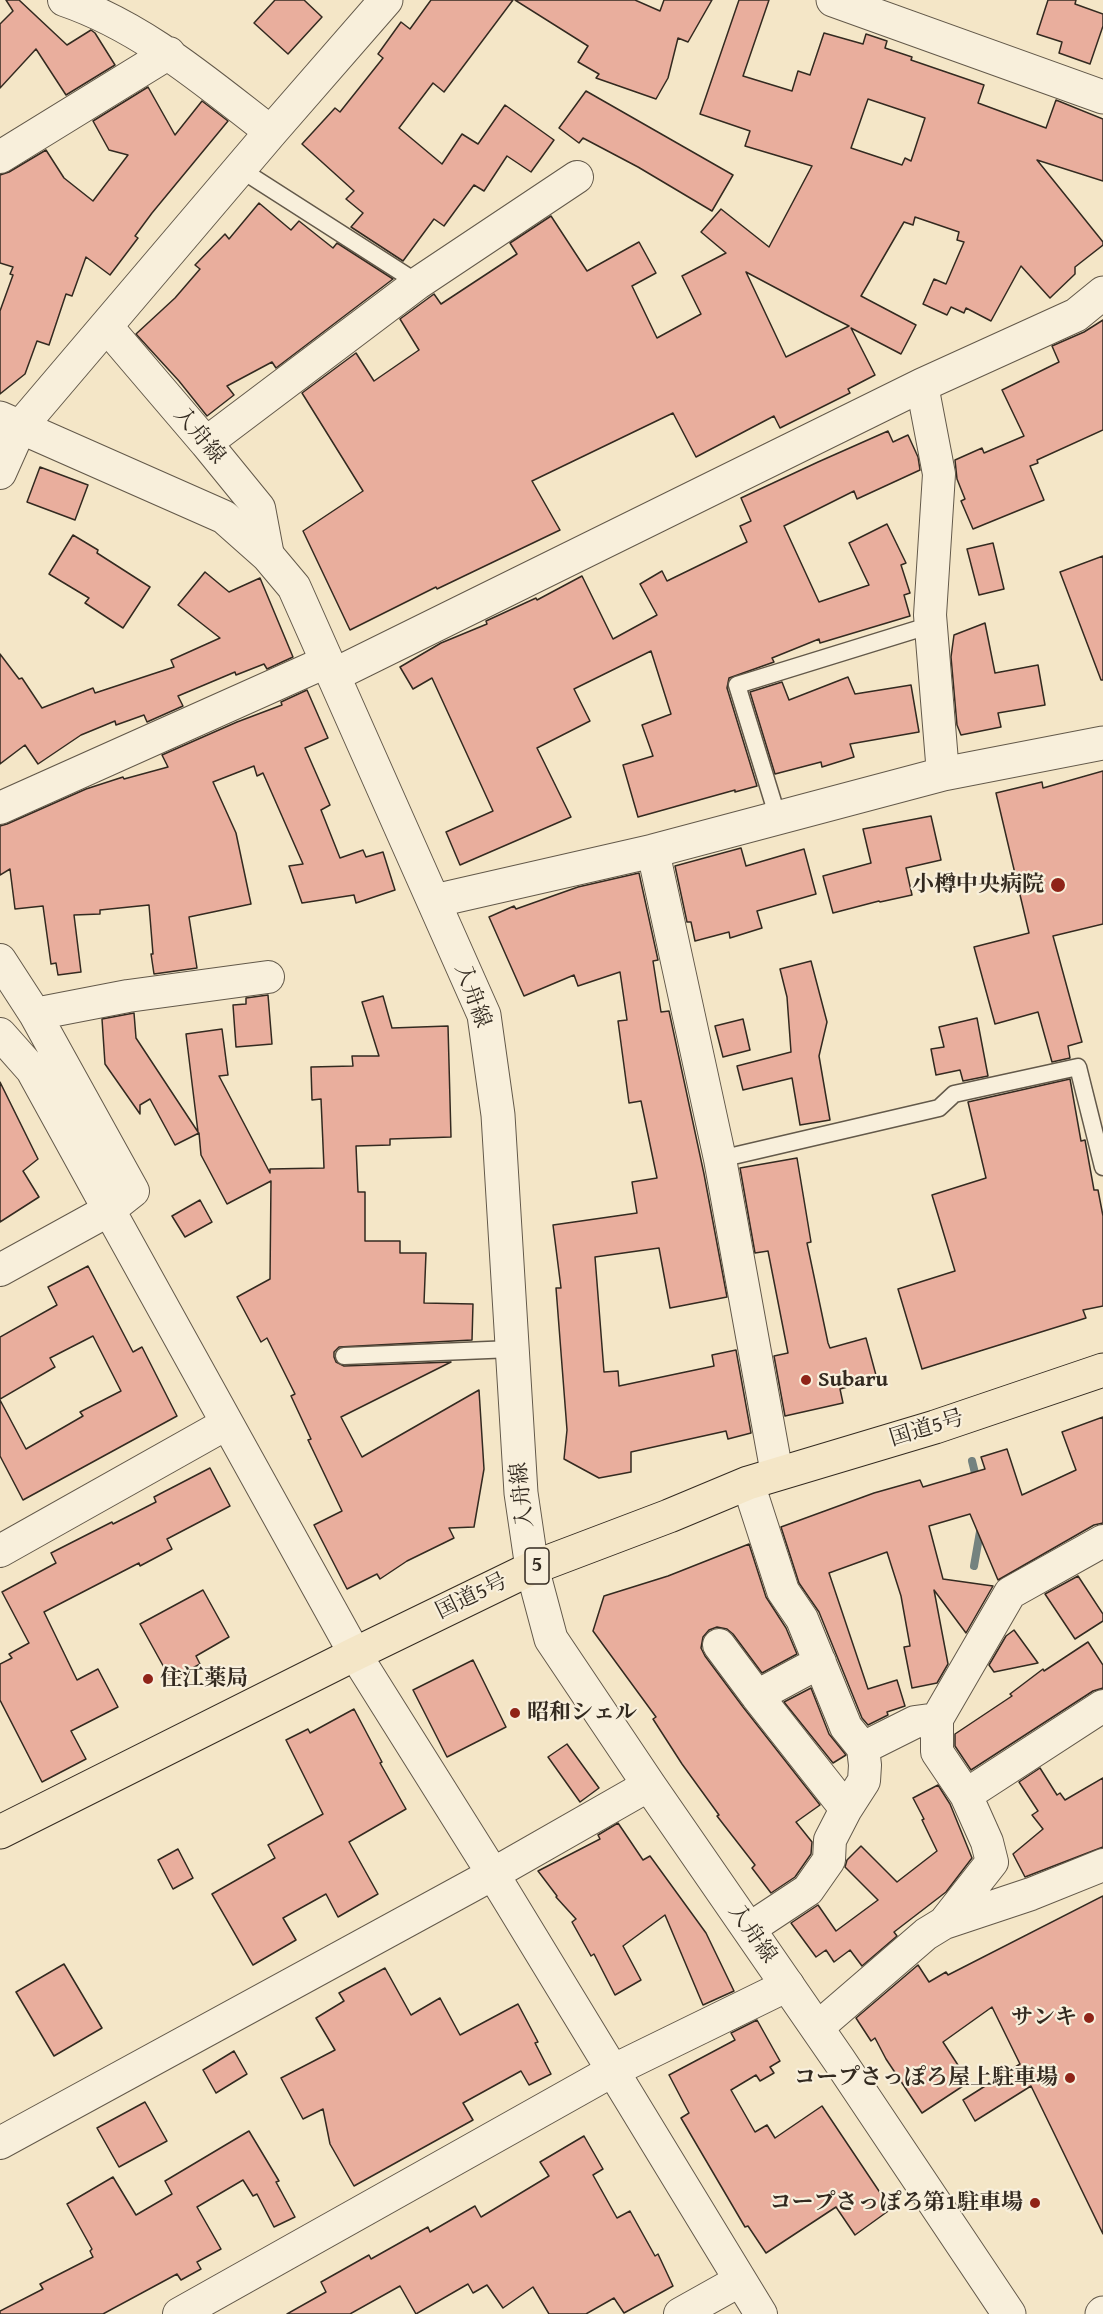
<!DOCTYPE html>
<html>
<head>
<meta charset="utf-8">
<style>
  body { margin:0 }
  canvas { display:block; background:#f4e6c7 }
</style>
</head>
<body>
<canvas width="1103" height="2314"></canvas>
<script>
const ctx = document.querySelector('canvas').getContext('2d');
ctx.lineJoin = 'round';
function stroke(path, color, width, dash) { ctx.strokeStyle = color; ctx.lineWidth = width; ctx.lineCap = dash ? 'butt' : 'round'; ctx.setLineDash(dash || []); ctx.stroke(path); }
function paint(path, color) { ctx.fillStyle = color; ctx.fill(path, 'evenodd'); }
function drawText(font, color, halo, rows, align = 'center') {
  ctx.font = font + ' "Gentium Book Plus","Noto Serif JP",serif'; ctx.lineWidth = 4.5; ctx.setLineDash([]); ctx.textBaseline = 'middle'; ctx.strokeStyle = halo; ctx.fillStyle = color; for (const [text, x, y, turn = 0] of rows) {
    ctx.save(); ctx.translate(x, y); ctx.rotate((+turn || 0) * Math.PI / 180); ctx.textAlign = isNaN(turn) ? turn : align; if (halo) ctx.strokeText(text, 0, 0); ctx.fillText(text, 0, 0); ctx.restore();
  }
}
stroke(new Path2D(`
  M972,1461L977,1481
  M974,1566L981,1526`), '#74827f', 8);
const building = new Path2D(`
  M6,0H19L67,45L91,30L95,33L115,65L66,95L36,49L0,88V24L13,11Z
  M275,0H304L322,17L288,54L254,23Z
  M431,0H513L444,92L433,83L399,128L442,164L462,134L478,144L505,105L554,140L531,172L507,156L484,191L474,185L444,226L434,219L403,261L351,227L363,213L346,199L354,191L302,144L335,108L340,112L383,58L378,54L401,22L410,29Z
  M515,0H635L660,11L664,0H712L688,42L678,38L668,78L656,99L596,78L599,74L578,62L588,46Z
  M739,0H769L743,76L792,91L798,71L810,75L824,33L863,44L866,34L887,41L885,48L912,57L911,60L984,85L978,103L1046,128L1056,100L1103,119V181L1037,160L1103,242V245L1075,267V274L1050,298L1021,266L991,321L966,308L964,313L951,307L947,315L923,304L934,279L946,284L964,242L957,240L959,232L915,217L913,225L904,222L861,296L916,325L901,354L851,328L875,375L848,389L850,393L780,428L774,416L696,457L673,413L532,481L560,530L437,589L436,587L350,630L303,531L363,491L302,393L356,353L374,381L419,350L400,319L434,294L441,304L517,254L510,243L551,216L587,271L639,242L656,273L632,286L657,338L701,314L682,276L726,253L701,232L721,209L769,247L812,166L745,146L750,131L700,114ZM868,99L925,118L911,161L905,158L902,165L851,148ZM746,272L825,314L849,326L786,357Z
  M1048,0H1076L1075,4L1103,14V26L1090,64L1059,53L1062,42L1037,34Z
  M148,87L175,135L202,101L228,121L152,213L135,236L138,238L110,275L86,257L72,296L66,294L49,345L37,341L25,374L0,394V311L13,275L10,274L13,267L0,263V175L9,172L46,150L64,178L93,201L128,155L109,150L93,121Z
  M586,91L733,175L712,211L638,167L583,138L579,143L559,128Z
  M259,203L291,230L299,221L333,248L337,243L393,279L276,368L272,362L227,386L234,395L207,416L179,381L136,334L175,298L200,269L195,265L225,234L229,239Z
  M1103,320V430L1037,460L1038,463L1030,466L1044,500L973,529L961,501L965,499L957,479L955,460L982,448L984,453L1024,436L1002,390L1059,362L1052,346L1084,332Z
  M888,431L893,442L908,435L918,457L920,470L857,499L854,491L784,526L819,602L869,585L849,543L887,524L906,563L901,565L910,593L904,595L910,616L820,643L819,639L772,658L774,662L729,678L727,688L757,786L735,792V790L638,817L623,765L653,756L642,725L671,714L651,651L574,689L590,721L537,748L571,817L460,865L446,832L493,811L432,678L413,689L400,667L441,643L487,624L486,621L536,598L537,600L582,576L613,639L657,615L640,584L662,571L667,581L747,542L740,526L751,521L741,498L818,462Z
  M40,467L88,485L75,520L27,502Z
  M73,535L98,550L97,553L150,587L123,628L85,603L89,598L49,574Z
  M993,543L1004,589L979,595L967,549Z
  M1103,556V680H1101L1060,572Z
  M205,572L229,592L260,578L293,657L267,669L264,664L236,675L235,672L178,696L183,706L147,722L144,715L116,725L115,721L81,735L38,764L25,745L0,764V654L19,679L22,678L42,708L93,688L95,693L174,667L171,660L220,638L178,605Z
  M985,623L995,673L1038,665L1045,705L998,713L1001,727L961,735L957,725L951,657L954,635Z
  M848,677L855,694L911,685L919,732L850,744L854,757L822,767L821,762L775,774L750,692L782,682L789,700Z
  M307,690L328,738L305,748L330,805L321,810L340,858L363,850L366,857L383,852L395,890L356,903L354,895L302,903L289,866L303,864L263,773L257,776L254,766L213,782L236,833L251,904L189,917L197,968L154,974L151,954H153L149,905L100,910V914L74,915L81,972L58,975L56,963L51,964L43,906L15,909L10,869L0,875V826L7,824L86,789L123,777L124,779L168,767L162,755L237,722L282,705L281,702Z
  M1103,771V924L1053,936L1082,1042L1068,1046L1070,1058L1052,1062L1038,1012L995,1024L974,947L1029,933L996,793L1042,782L1043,788Z
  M931,816L941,860L906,868L912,895L880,902L879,901L833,913L823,876L871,863L863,829Z
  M741,848L746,866L804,849L816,894L757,911L762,928L730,938L729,932L695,941L691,922H687L675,866Z
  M639,873L658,960L653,961L661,1012L669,1011L704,1174L727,1297L670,1308L659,1248L595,1257L604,1372L618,1371L619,1386L714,1366L712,1355L736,1350L751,1433L728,1439L726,1431L631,1452V1472L599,1478L564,1459L567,1430L556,1288H561L553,1225L637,1213L632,1182L657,1178L641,1101L629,1103L618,1021L627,1020L620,972L578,986L574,975L524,996L489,917L514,906L516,909L578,887Z
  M811,961L827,1022L819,1056L830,1120L800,1125L792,1078L743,1090L737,1066L791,1052L787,997L780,969Z
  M268,995L272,1044L236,1047L233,1005L246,1004V998Z
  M383,996L392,1028L448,1026L451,1137L390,1139V1145L356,1146L358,1192H365V1241H400V1253H426L424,1303L473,1304L472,1340L339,1347L334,1352V1357L336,1362L344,1366L451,1362L341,1417L362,1457L479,1390L484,1469L474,1527L449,1528L454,1538L407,1561L380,1579L377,1574L347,1589L314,1525L342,1511L308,1440L311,1439L291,1396L295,1394L267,1338L261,1342L237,1297L270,1279L271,1181L227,1204L201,1155L199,1133L175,1145L150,1099L140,1105V1114L105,1064L102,1019L134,1013L136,1038L198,1132L186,1034L222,1029L228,1075L219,1076L270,1173V1169L324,1168L321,1099L312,1100L311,1067L353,1066L352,1056H379L362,1002Z
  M977,1018L988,1076L963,1081L960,1070L936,1075L931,1049L944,1047L939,1027Z
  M743,1019L750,1050L723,1057L715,1026Z
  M1070,1079L1081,1141L1085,1140L1094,1190H1098L1103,1216V1306L1083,1310L1086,1318L922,1369L898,1289L955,1271L932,1195L986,1178L968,1102Z
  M0,1082L38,1159L23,1171L39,1197L0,1222Z
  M797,1158L811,1242L807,1243L828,1343L830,1348L866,1338L877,1379L840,1389L843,1403L785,1416L774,1356L788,1353L768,1251L755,1253L740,1168Z
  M200,1200L212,1222L185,1237L172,1216Z
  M88,1266L133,1352L142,1347L177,1416L23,1500L0,1456V1400L26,1449L83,1416L80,1412L121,1391L93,1336L50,1358L55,1367L0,1399V1337L57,1305L48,1287Z
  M1103,1417V1523L1094,1525L998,1580L970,1514L929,1526L943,1579L993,1586L966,1633L934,1590L948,1664L937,1683L912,1688L904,1647L910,1646L901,1596L887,1552L829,1573L868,1689L897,1680L905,1706L887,1712L888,1715L868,1725L862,1718L819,1612L799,1583L781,1527L874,1493L920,1480L923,1487L985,1469L981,1457L1007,1449L1022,1495L1076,1470L1062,1432Z
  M210,1468L230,1506L167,1539L172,1549L140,1566L139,1563L44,1612L77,1680L98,1669L118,1707L71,1731L86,1759L42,1782L0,1700V1664L12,1658L9,1654L29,1643L2,1592L56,1563L51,1553L112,1522L113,1524L156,1502L154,1497Z
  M749,1544L766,1597L786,1628L797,1654L762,1673L733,1634L727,1629L717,1627L709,1630L703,1637L701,1648L705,1656L743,1707L820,1805L796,1822L812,1842L811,1854L795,1877L771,1893L752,1868L755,1865L717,1816L719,1815L682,1764L653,1719L656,1717L593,1631L604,1596L668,1576Z
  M1078,1576L1103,1614V1621L1075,1639L1045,1594Z
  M203,1590L229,1637L196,1656L200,1664L171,1680L140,1624Z
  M1014,1630L1038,1663L994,1672L989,1665L1006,1636Z
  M1088,1642L1103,1665V1688L1093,1691L971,1770L955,1746V1734L1012,1696L1010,1694L1043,1669L1044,1671Z
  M473,1660L506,1727L447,1757L413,1690Z
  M811,1688L829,1734L846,1755L833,1763L784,1702Z
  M354,1709L382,1762L380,1763L406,1809L349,1842L378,1894L338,1917L326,1894L283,1918L296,1940L253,1965L212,1894L275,1858L268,1845L323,1814L286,1740L308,1729L310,1733Z
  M567,1744L599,1788L580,1802L548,1757Z
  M1040,1768L1057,1795L1060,1793L1065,1800L1103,1778V1847L1025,1877L1013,1854L1043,1829L1032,1815L1038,1811L1019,1782Z
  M938,1785L950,1804L972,1858L946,1892L894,1932L897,1936L862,1966L850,1950L834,1962L826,1950L816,1957L791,1923L818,1905L836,1931L878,1900L845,1867L847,1860L861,1846L897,1882L937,1851L922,1820L924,1819L913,1798Z
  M618,1823L643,1860L650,1856L706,1933L734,1991L703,2005L665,1915L623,1946L641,1980L615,1995L594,1954L591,1956L572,1922L576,1919L556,1897L557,1896L538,1871L600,1839L598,1835Z
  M178,1849L193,1878L173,1889L158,1860Z
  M1103,1896V2234L1031,2086L975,2121L963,2100L1020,2064L992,2007L943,2042L969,2082L922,2113L886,2059L875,2038L871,2041L856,2018L918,1965L929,1982L946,1972L948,1975Z
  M64,1964L102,2028L54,2056L16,1992Z
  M385,1968L411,2015L440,1998L460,2035L518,2004L538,2042L535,2043L551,2074L529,2085L521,2071L463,2103L473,2120L354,2186L330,2144L323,2109L303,2119L281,2078L335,2050L316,2018L344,2001L339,1993Z
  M757,2020L780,2061L770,2067L774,2073L760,2081L756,2075L731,2090L755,2132L767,2125L775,2138L822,2106L891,2209L855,2235L836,2207L766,2253L748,2226L745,2227L681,2118L689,2113L669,2075L735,2040L731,2033Z
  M234,2051L247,2074L216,2093L203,2070Z
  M145,2102L167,2141L119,2167L97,2128Z
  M249,2131L279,2181L276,2182L295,2217L274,2227L257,2194L253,2196L243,2180L197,2207L221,2249L197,2262L201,2269L181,2280L177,2274L103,2314H0V2311L43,2289L40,2284L93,2257L90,2251L92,2249L67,2204L113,2177L136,2215L172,2194L165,2181Z
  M584,2136L603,2169L593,2175L617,2218L630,2211L655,2256L658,2254L673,2286L624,2313L614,2298L586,2314H549L533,2287L503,2308L487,2285L473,2293L468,2284L416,2314L400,2286L350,2314H287L326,2292L321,2282L369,2255L371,2259L428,2227L430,2232L475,2206L481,2217L549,2176L540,2162Z`);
paint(building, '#e9ae9d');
stroke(building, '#332a20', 1.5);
const service = new Path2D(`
  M240,169L418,283
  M778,818L737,685L931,625
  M720,1159L939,1108L954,1094L1078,1067L1103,1167
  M344,1356L512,1349`);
const minor = new Path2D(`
  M64,0C143,27 206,82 271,132
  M0,157L169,53
  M107,327L206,443L259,508L268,556
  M922,385L939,474L930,615L943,774
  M206,443L418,283L577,177
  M0,473L21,426
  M0,808L326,662
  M653,851L720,1159L777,1474
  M0,960L35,1014L133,1191L109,1210L355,1654L493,1874L761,2314
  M35,1014L128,996L268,977
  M0,1034L32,1070L109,1210L0,1270
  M748,1483L783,1591L802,1619L846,1727L863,1748L865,1765L864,1781L846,1809L830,1840L829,1860L808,1890L749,1929
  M0,1551L226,1424
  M719,1645L757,1696L846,1809
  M757,1696L820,1662
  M863,1748L915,1722L937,1719
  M966,1795L937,1752V1719L1010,1593L1103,1541
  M944,1923L992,1862L987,1842L966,1795L1103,1706
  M817,2028L926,1934L944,1923L1031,1894L1103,1865
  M0,2143L493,1874L649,1785
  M179,2314L612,2071L788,1985
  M680,2314L739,2281`);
const tertiary = new Path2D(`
  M833,0L1103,97
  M0,418L224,517L268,556L294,587L484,1015L498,1115L521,1493L532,1568L551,1639L649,1785L839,2060L1009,2314
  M21,426L271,132L386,0
  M334,675L922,385L1076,315L1103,293
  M434,901L653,851L943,774L1103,743
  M1102,2314L1103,2313`);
const trunk = new Path2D(`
  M0,1832L355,1654L532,1568L669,1516L748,1483L935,1427L1103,1370`);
stroke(service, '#63594a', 19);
stroke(minor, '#63594a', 34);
stroke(tertiary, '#63594a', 35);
stroke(trunk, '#332a20', 35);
stroke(service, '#f8efdb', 16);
stroke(minor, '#f8efdb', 32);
stroke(tertiary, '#f8efdb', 33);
stroke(trunk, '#f4e6c7', 33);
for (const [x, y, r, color] of [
  [1058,885,8,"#8f2418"],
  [806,1380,6,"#8f2418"],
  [148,1679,6,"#8f2418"],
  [515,1713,6,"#8f2418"],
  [1089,2018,6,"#8f2418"],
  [1070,2078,6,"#8f2418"],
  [1035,2203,6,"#8f2418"]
]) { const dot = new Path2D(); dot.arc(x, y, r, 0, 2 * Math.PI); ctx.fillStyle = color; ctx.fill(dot); stroke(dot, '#f8efdb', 2); }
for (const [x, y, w] of [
  [537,1566,24]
]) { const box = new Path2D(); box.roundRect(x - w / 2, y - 18, w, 36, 4.5); ctx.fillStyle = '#f8efdb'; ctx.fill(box); stroke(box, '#332a20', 1.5); }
drawText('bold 21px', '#332a20', null, [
  ["5",537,1566]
]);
drawText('22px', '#332a20', '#f8efdb', [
  ["入舟線",199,436,50],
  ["入舟線",472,996,70],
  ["国道5号",927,1429,-17],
  ["入舟線",523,1495,-96],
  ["国道5号",472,1597,-26],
  ["入舟線",752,1934,55]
]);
drawText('bold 22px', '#332a20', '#f8efdb', [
  ["小樽中央病院",1044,885],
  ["Subaru",818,1380,"left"],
  ["住江薬局",160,1679,"left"],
  ["昭和シェル",527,1713,"left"],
  ["サンキ",1077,2018],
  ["コープさっぽろ屋上駐車場",1058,2078],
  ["コープさっぽろ第1駐車場",1023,2203]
], 'right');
</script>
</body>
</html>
